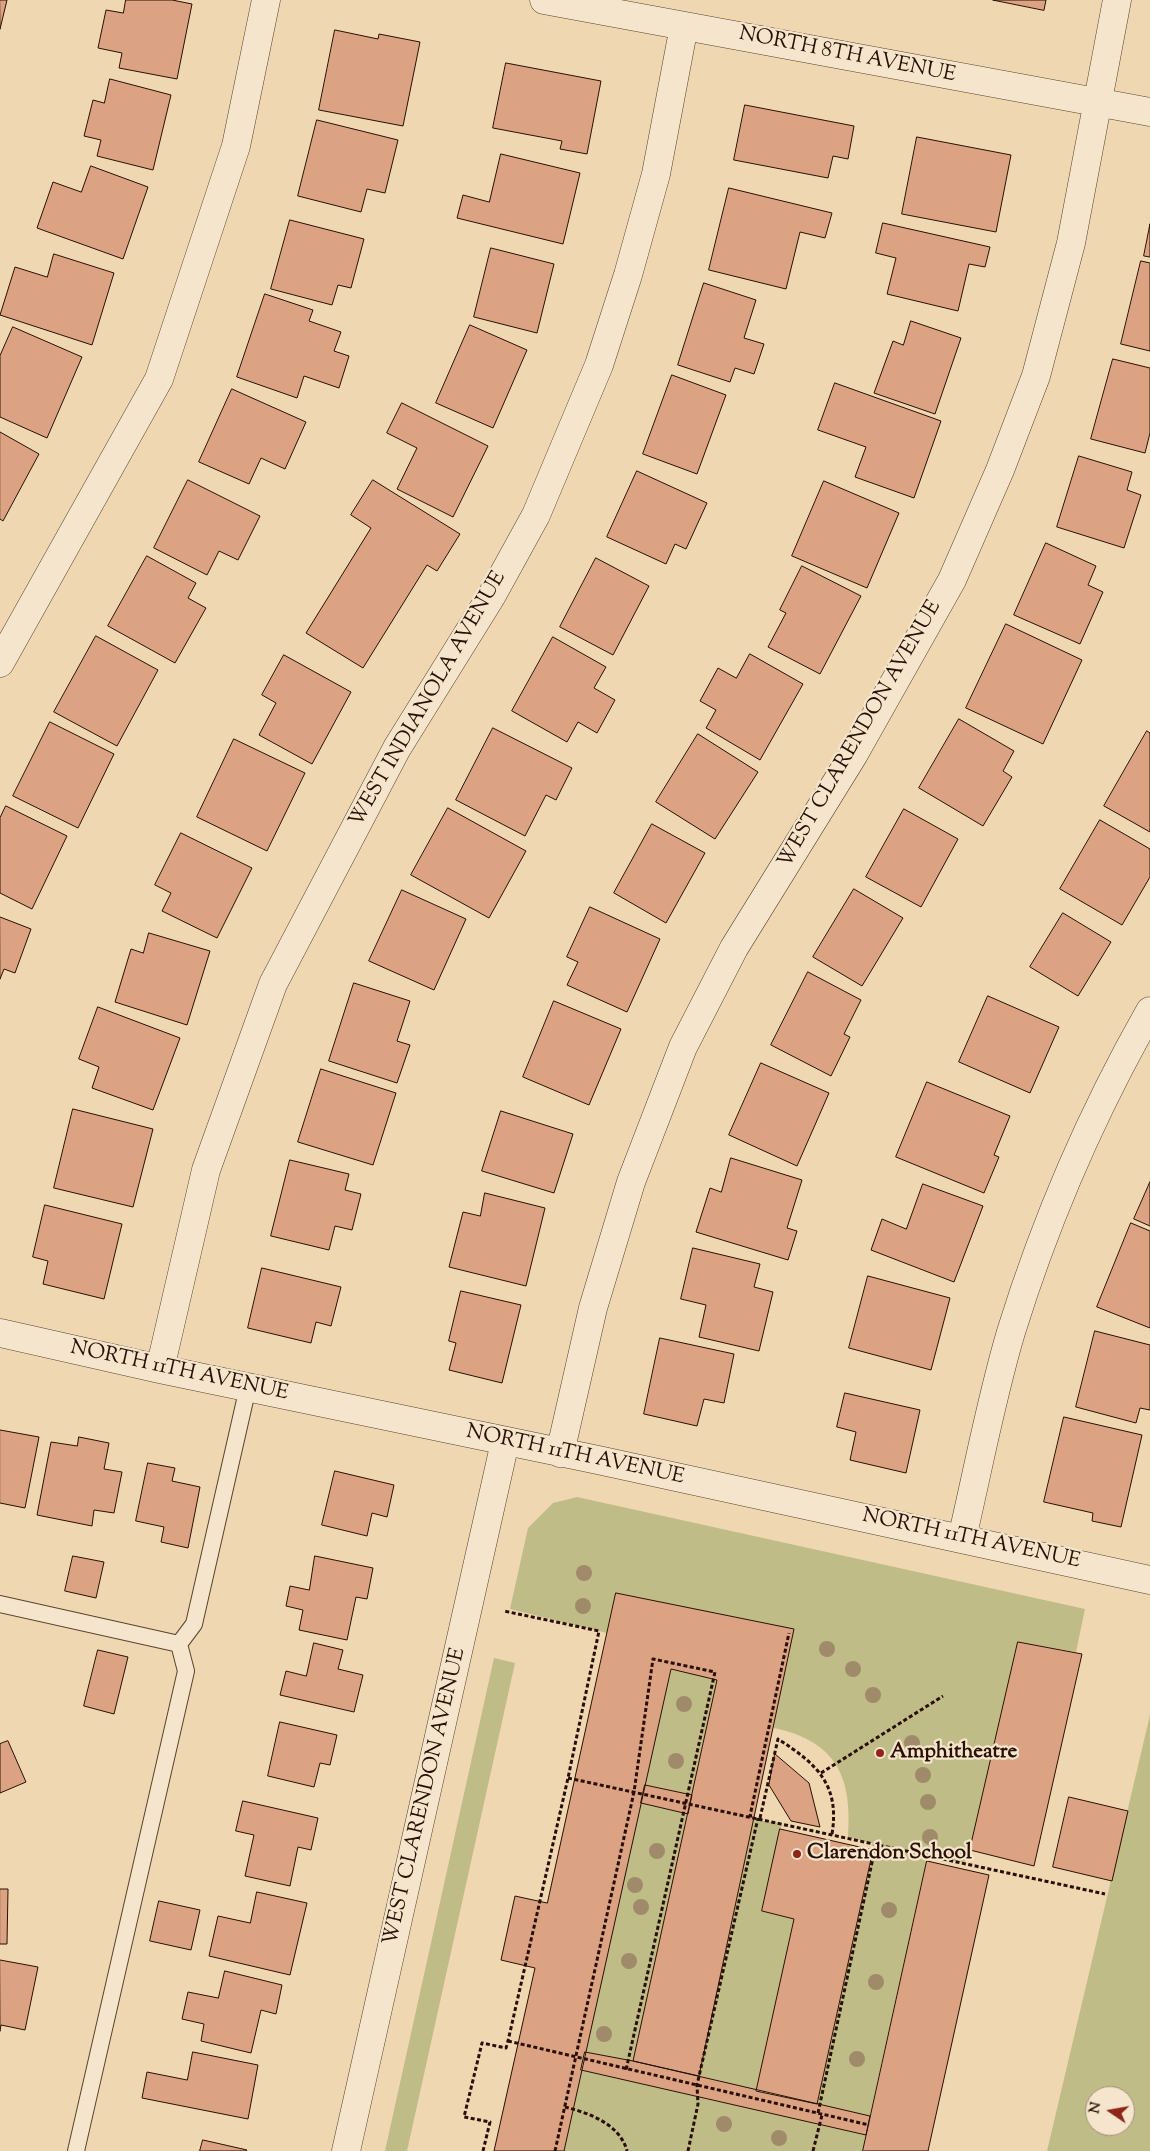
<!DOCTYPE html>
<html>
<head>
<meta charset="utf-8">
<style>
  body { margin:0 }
  #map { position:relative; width:1150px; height:2151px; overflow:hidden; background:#eed7b1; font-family:"Sorts Mill Goudy",serif }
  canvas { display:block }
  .north { position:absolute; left:1085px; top:2086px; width:50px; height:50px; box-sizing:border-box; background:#f4e5cc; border:1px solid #a3907a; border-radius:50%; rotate:282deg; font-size:14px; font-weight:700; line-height:20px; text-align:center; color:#2a1000 }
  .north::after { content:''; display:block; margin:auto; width:18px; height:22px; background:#8f2418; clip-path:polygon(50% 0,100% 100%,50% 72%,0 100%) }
</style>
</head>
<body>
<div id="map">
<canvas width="1150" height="2151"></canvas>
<div class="north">N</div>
</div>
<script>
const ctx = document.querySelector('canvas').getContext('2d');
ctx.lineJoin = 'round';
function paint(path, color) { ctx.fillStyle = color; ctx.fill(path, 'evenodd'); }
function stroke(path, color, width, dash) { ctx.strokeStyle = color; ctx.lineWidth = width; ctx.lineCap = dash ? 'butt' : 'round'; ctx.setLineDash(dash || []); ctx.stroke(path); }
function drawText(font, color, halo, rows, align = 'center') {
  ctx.font = font + ' "Sorts Mill Goudy",serif'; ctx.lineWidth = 4.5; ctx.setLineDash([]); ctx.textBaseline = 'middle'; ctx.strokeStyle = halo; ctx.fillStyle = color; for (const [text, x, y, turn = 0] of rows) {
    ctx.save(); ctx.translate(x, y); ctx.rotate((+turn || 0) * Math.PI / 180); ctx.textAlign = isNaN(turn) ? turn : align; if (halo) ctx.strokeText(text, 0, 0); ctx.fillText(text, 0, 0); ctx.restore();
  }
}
paint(new Path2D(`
  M577,1497L1085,1609L1076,1652L1018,1642L970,1850L964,1863L928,1855L870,2116L817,2104L875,1844L848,1837C853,1774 834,1739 769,1727L793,1629L616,1593L607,1633L510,1609L528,1528L553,1503Z
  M494,1658L515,1663L407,2151H385Z
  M671,1669L717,1680L692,1795L645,1785Z
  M1150,1715V2151H1047ZM1095,2096H1125V2126H1095Z
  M641,1803L688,1814L633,2061L585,2052Z
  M753,1820L782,1823L762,1911L794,1919L756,2091L699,2076Z
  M581,2070L866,2135L863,2151H564Z`), '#bfbc87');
const building = new Path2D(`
  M0,0H7L0,29Z
  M126,0H172L192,4L177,79L119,68L122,53L98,48L106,10L123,13Z
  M993,0H1046L1044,10Z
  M335,30L378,39L379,34L420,42L403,126L319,110Z
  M506,63L601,81L587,154L560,149L562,141L493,128Z
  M110,79L171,95L153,170L97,156L101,140L84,136L93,100L104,103Z
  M745,105L854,126L848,159L833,156L828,178L734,160Z
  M317,120L398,140L385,193L367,189L361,212L298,196Z
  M917,137L1011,155L996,232L902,214Z
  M501,154L580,173L563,244L457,218L463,195L489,202Z
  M91,166L148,187L123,259L37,228L53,182L81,192Z
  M729,188L832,213L825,238L800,232L786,289L709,270Z
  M290,220L364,239L351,288L338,285L332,305L271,289Z
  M883,223L990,247L985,267L969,264L958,311L887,294L896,258L876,253Z
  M1150,224V257L1144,256Z
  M491,248L554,264L537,333L474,317Z
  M54,254L114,273L92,345L0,315L15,267L47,277Z
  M1141,261L1150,263V351L1121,344Z
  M704,283L756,300L744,338L764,344L754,374L735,368L730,382L678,365Z
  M265,294L313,310L309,321L341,332L334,351L349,356L339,388L304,376L297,398L237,377Z
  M911,321L961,338L935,414L874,393L893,341L903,345Z
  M470,325L527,350L493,428L436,403Z
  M13,327L82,357L47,438L0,417V356Z
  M1113,359L1150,368V433L1145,453L1091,439Z
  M672,375L726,395L697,474L643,454Z
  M835,383L941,421L914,498L855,477L866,447L818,430Z
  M232,389L306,422L285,469L261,458L249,484L199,462Z
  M402,403L488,446L453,517L397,489L417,448L387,433Z
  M0,432L39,454L3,521L0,519Z
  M1079,456L1132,472L1127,490L1141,495L1124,548L1057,527Z
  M637,471L707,503L686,549L675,544L666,564L607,537Z
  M188,480L260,516L238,560L219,551L207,575L154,548Z
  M373,480L460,534L437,571L427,565L363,668L306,633L371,528L351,515Z
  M824,481L899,513L867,588L792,556Z
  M1046,543L1096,566L1088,585L1103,592L1080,644L1014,615Z
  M147,556L196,583L188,598L206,608L175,663L108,626Z
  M596,558L649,586L613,655L560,627Z
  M802,566L861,596L820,674L768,647L786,613L780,610Z
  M1006,624L1082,660L1043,744L966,708Z
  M96,636L158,670L117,746L54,712Z
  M553,637L606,667L594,688L615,700L597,733L578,722L567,742L512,711Z
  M750,654L803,684L760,760L706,728L716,710L700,701L718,668L736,678Z
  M284,655L351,692L312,764L259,735L276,703L262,695Z
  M959,719L1014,751L1003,771L1012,777L983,826L919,788Z
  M50,722L114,754L78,828L13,796Z
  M493,728L572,768L556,800L546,795L525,836L456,800Z
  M1147,731L1150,733V832L1104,806Z
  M698,734L758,772L715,839L656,802Z
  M234,739L305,773L267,851L197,817Z
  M6,806L67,836L32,909L0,893V818Z
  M448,808L526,851L489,918L411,875Z
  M904,809L958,839L921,907L866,877Z
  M1100,820L1150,849V877L1122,925L1060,889Z
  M652,824L705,853L666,923L614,893Z
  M181,833L252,868L217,938L162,911L171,893L155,885Z
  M854,889L903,918L862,986L813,957Z
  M402,890L466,919L434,990L369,961Z
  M590,907L660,939L627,1012L567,985L578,962L567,957Z
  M1063,913L1111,942L1078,996L1030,967Z
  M0,917L31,929L15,973L4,969L0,979Z
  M149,933L210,951L187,1025L115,1002L131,949L143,953Z
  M808,972L861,1000L844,1034L850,1037L831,1076L771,1045Z
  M354,983L410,1001L397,1041L410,1045L397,1083L329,1061Z
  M988,996L1059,1027L1030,1093L959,1062Z
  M554,1001L621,1029L589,1105L523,1077Z
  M98,1007L180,1038L153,1110L92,1088L99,1067L79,1059Z
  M761,1063L829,1093L797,1166L729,1135Z
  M321,1069L396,1093L373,1165L298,1142Z
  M927,1082L1010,1116L994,1155L999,1157L984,1193L896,1157Z
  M73,1109L153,1129L133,1207L54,1188Z
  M501,1111L573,1134L554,1193L482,1171Z
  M731,1158L802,1180L787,1228L797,1231L788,1260L696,1232L710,1188L721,1192Z
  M290,1160L349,1174L345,1190L361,1194L352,1230L335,1226L329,1250L271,1236Z
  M1150,1182V1226L1134,1219Z
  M923,1184L983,1206L954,1282L871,1250L882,1219L906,1229Z
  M485,1193L545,1208L526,1286L449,1267L463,1212L480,1216Z
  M45,1205L122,1224L104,1299L43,1284L48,1261L33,1257Z
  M1131,1223L1150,1231V1328L1097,1307Z
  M693,1248L760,1264L754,1287L773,1292L759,1351L699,1337L706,1305L681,1299Z
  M262,1268L341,1287L331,1326L316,1322L311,1343L248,1328Z
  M868,1276L950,1298L931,1370L849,1348Z
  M461,1291L521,1305L502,1383L449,1370L456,1343L449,1341Z
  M1095,1331L1150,1345V1410L1140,1408L1136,1423L1076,1407Z
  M660,1338L734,1354L724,1403L704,1399L697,1426L644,1414Z
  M845,1393L920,1410L906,1473L850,1460L856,1432L837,1427Z
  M1064,1417L1142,1435L1121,1527L1092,1521L1093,1513L1044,1502Z
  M0,1430L39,1437L25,1508L0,1503Z
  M79,1437L109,1443L104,1469L122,1472L114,1513L94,1510L92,1526L37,1515L51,1442L77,1446Z
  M148,1463L175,1468L172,1481L200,1487L188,1548L161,1542L164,1527L136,1521Z
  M335,1471L394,1485L387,1517L372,1513L367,1536L322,1525Z
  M73,1556L104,1562L96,1598L65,1591Z
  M315,1556L373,1568L367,1599L356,1597L347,1640L299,1630L303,1610L286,1606L290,1586L309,1590Z
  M616,1593L794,1629L699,2076L633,2061L717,1680L671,1669L564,2151H494L535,1968L501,1960L515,1896L547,1903Z
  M1018,1642L1082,1654L1034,1866L970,1850Z
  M314,1643L343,1650L338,1669L363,1675L354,1712L280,1695L286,1671L306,1676Z
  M98,1650L128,1657L114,1714L84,1706Z
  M280,1722L337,1735L330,1765L320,1763L314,1787L268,1776Z
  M8,1741L26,1782L0,1793V1744Z
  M775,1754L809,1783L820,1827L791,1821L769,1785Z
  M645,1785L692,1795L688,1814L641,1803Z
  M1069,1797L1128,1811L1112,1881L1053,1867Z
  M243,1801L318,1818L311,1850L298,1847L290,1886L245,1876L254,1835L236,1831Z
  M780,1829L873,1850L817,2104L756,2091L794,1919L762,1911Z
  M927,1861L989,1875L928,2151H863Z
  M0,1889H8L7,1944H0Z
  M257,1892L307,1903L290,1975L209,1956L218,1916L250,1923Z
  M159,1901L200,1910L191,1950L150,1941Z
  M0,1960L38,1967L25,2030L1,2025L0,2031Z
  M225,1971L282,1985L276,2014L261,2010L251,2053L201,2041L204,2024L182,2019L188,1992L218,1998Z
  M193,2052L258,2065L248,2119L142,2098L147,2072L187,2080Z
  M585,2052L633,2061L870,2116L866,2135L581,2070Z
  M203,2140L247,2150L246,2151H200Z`);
paint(building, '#dba283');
stroke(building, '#2a1000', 1);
const service = new Path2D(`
  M0,1604L179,1644
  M179,1644L194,1624L248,1387
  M76,2151L186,1671L179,1644`);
const minor = new Path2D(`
  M544,0L1150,112
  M0,663L159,379L236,146L266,0
  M0,1333L160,1369L598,1460L1150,1580
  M160,1369L206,1170L273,984L397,748L492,595L536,515L599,365L628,275L656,174L684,26
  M560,1453L593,1308L631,1182L683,1047L734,948L854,754L952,580L1000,470L1036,376L1071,243L1117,0
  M962,1538C978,1470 991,1399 1011,1332C1046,1219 1092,1113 1150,1011
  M346,2151L505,1442`);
stroke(service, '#5b422c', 18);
stroke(minor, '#5b422c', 29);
stroke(new Path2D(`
  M821,1773L943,1696
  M568,1778L1105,1894
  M752,1816H750L789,1633
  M760,1818L778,1739C817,1764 840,1785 832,1834
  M508,2041L869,2125
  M565,2107C589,2113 620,2124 627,2151
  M818,2113L876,1844
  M483,2151L490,2122L464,2117L482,2043L506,2048L508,2041L568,1778L599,1631L504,1611
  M555,2151L634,1792L653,1659L715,1672L626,2070
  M688,2151L698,2104L697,2085L758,1818
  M813,2151L822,2115`), '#2a1000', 3, [4, 2.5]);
stroke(service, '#f4e5cc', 16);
stroke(minor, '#f4e5cc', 28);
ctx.fillStyle = '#9f8b6a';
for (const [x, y] of [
  [584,1573],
  [583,1606],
  [827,1649],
  [853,1669],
  [873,1695],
  [684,1704],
  [912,1743],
  [676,1761],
  [923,1775],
  [928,1802],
  [930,1837],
  [657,1851],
  [635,1885],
  [641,1907],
  [889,1910],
  [629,1961],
  [876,1982],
  [604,2034],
  [857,2059],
  [724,2124],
  [779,2138]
]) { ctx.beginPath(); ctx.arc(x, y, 8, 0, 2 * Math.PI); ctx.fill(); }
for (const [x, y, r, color] of [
  [880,1753,5,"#8f2418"],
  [797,1854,5,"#8f2418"]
]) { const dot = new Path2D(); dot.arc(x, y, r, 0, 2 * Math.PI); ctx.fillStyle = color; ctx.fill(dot); stroke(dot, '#f4e5cc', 2); }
drawText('21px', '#2a1000', '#f4e5cc', [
  ["NORTH 8TH AVENUE",847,56,11],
  ["WEST INDIANOLA AVENUE",429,700,-60],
  ["WEST CLARENDON AVENUE",861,735,-60],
  ["NORTH 11TH AVENUE",179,1372,12],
  ["NORTH 11TH AVENUE",575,1456,12],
  ["NORTH 11TH AVENUE",971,1540,12],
  ["WEST CLARENDON AVENUE",426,1797,-77]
]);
drawText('bold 21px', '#2a1000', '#f4e5cc', [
  ["Amphitheatre",890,1753],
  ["Clarendon School",807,1854]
], 'left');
</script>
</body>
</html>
